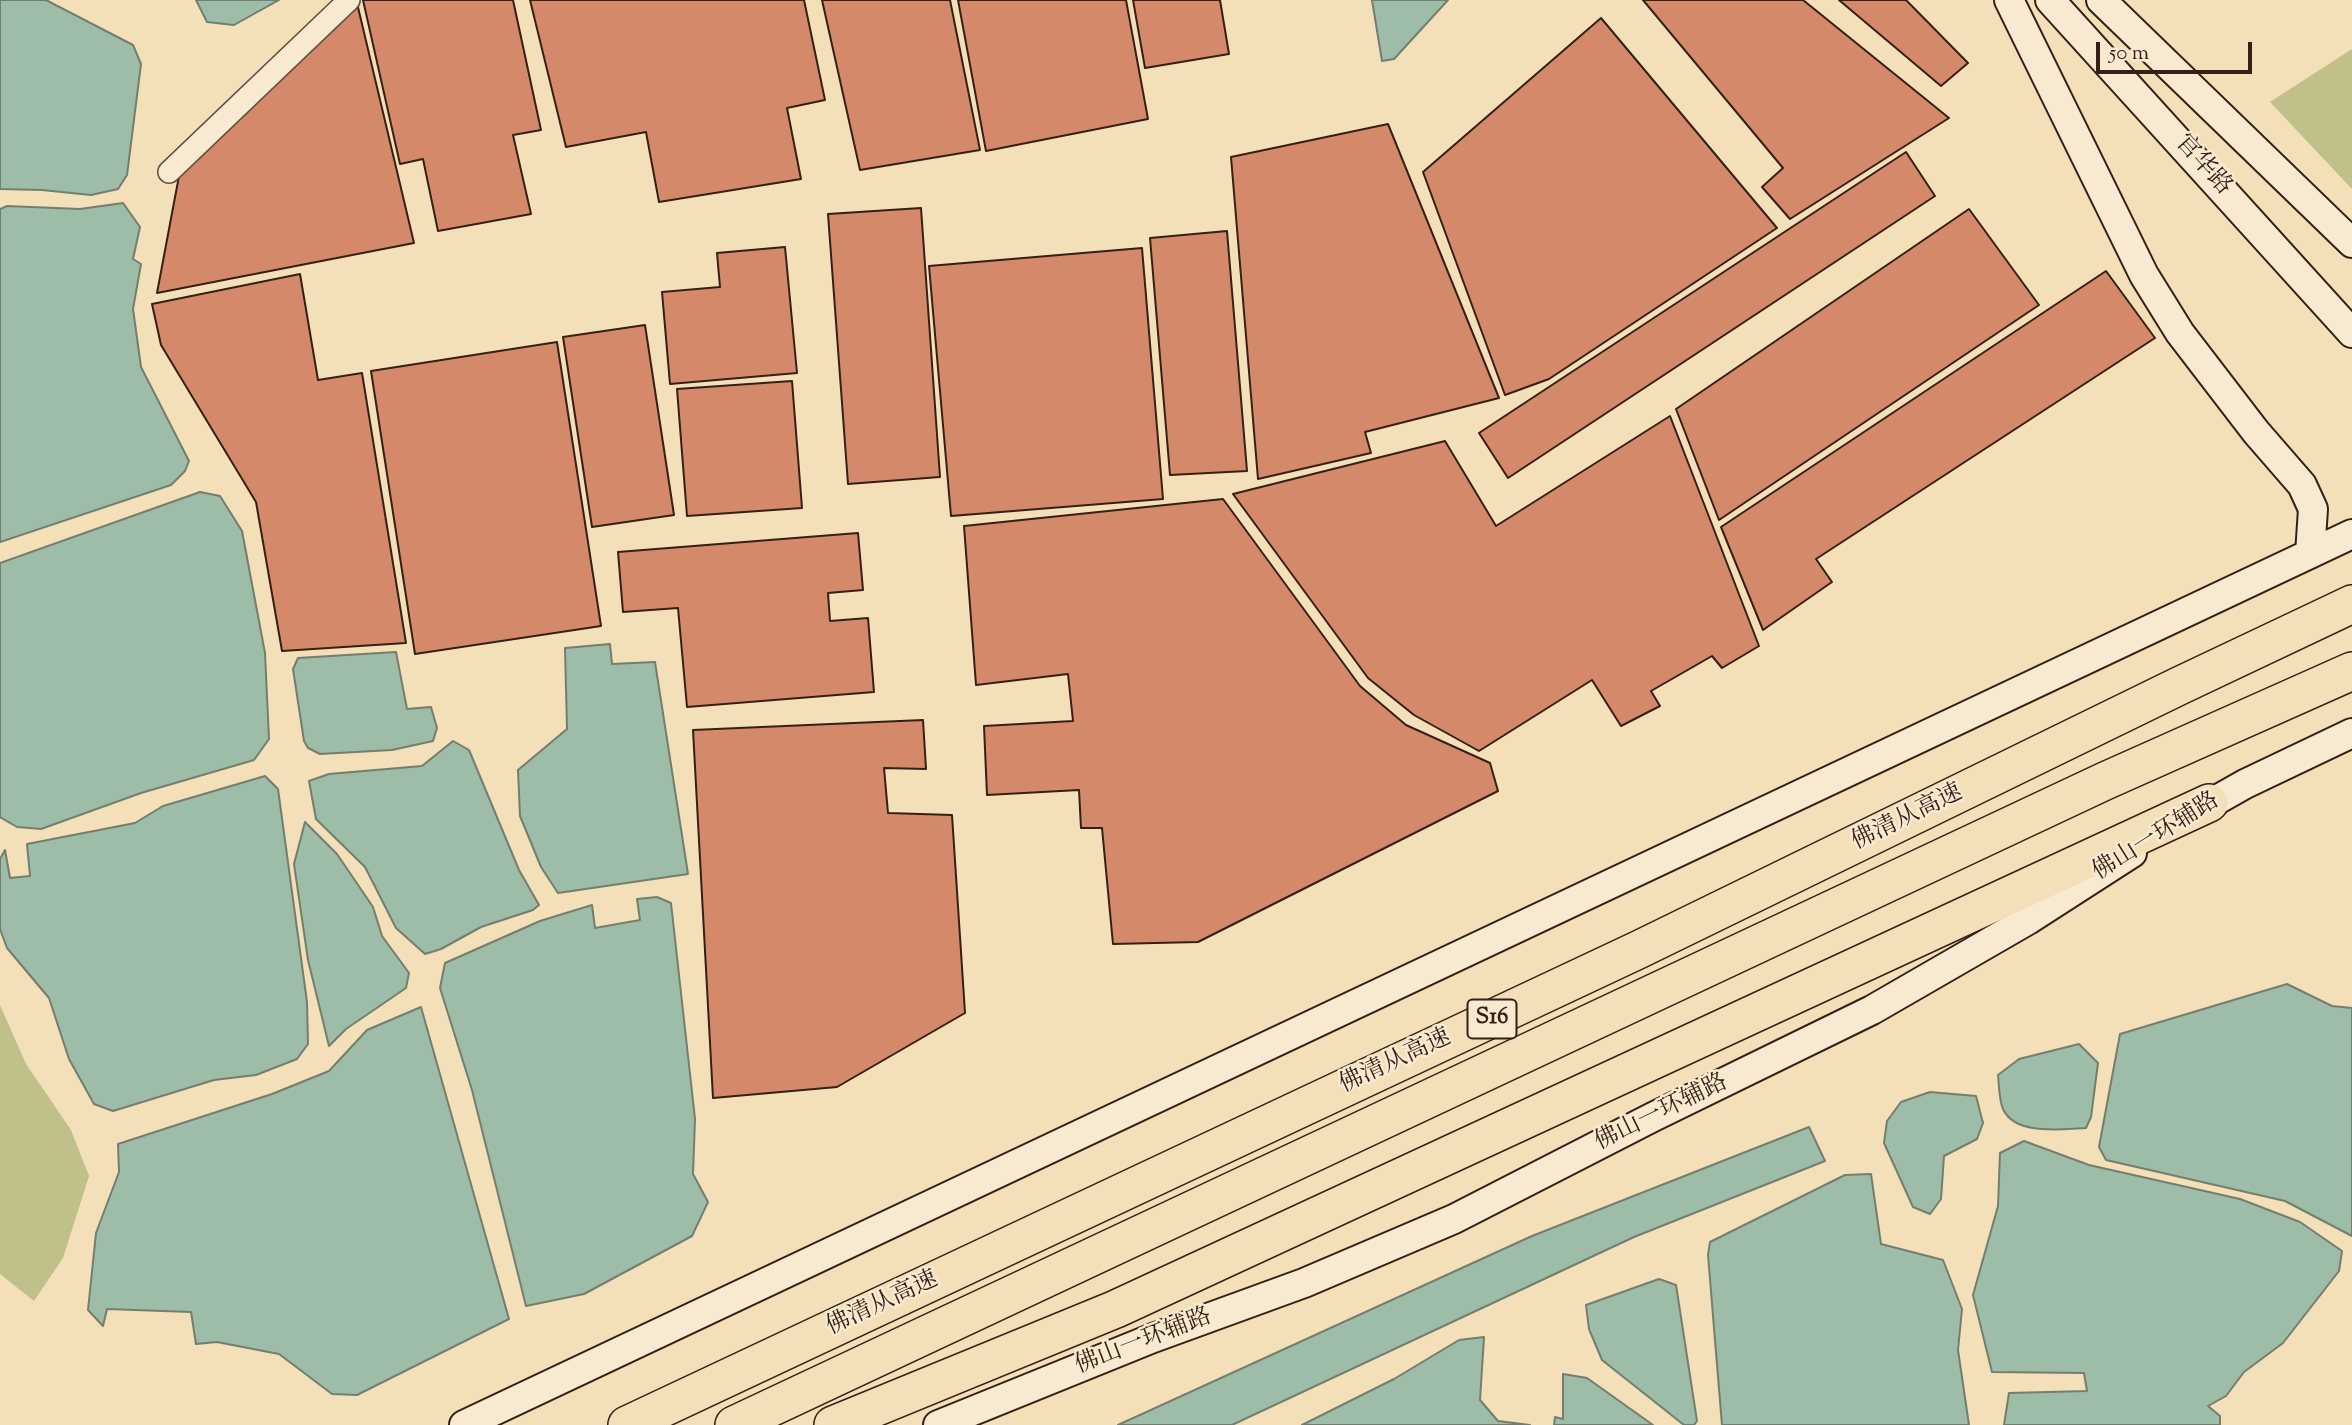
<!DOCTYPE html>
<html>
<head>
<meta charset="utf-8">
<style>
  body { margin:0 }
  #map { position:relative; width:2352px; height:1425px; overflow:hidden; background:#f3dfb8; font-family:"Sorts Mill Goudy",serif }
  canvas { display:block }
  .scale { position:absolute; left:2096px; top:42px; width:156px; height:32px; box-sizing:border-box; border:4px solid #361f15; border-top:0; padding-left:9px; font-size:21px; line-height:24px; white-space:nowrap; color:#361f15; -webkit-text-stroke:5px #f7ead1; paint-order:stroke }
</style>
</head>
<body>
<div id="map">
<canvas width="2352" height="1425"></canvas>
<div class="scale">50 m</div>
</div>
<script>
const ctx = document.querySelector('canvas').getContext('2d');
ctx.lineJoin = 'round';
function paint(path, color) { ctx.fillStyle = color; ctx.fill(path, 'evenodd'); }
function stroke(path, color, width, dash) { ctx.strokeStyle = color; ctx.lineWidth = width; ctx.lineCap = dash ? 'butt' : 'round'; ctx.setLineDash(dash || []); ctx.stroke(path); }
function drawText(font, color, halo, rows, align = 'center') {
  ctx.font = font + ' "Sorts Mill Goudy","Noto Serif SC",serif'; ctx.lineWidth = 5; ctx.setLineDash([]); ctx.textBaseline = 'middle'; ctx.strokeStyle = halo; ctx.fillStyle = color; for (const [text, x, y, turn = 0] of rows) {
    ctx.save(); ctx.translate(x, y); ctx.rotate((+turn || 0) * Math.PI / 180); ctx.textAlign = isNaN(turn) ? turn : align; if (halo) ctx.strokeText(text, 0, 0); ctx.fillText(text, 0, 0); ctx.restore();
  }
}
paint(new Path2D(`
  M2352,49V189L2270,102Z
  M0,1005L26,1064L71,1130L89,1176L63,1258L34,1301L0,1274Z`), '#c0c08b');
const water = new Path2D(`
  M0,0H46L133,45L141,64L127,175L118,189L91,195L42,190L0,189Z
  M196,0H279L234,25L207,22Z
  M1372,0H1448L1394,59L1382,61Z
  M123,203L140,227L133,259L141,264L133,309L141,367L189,461L185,471L171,485L0,542V209L7,206L80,209Z
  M200,492L220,496L242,531L265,653L269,739L254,760L141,793L41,829L17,827L0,817V563Z
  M610,644L612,664L655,662L688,874L558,893L541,867L520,816L518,770L567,729L565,648Z
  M396,652L407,709L431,707L437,728L433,741L392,750L320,754L308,748L304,741L293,669L298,658Z
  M453,741L469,750L519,870L539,905L533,910L481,927L441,949L425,954L396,928L365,867L316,819L309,781L329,774L422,766Z
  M265,776L278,789L307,1002L308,1044L297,1059L256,1075L214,1080L113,1111L94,1104L69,1059L49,998L7,948L0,929V859L5,850L10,878L30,876L27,844L135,823L163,806Z
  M305,822L337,854L373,907L382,936L409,973L406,988L346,1029L329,1046L308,960L294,864Z
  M657,897L671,903L695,1119L693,1174L708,1202L692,1236L584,1294L526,1306L472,1090L440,988L445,963L540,921L592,905L595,928L640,920L637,899Z
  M2287,984L2332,1006L2352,1008V1236L2285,1201L2106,1160L2099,1147L2120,1034Z
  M421,1007L509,1319L357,1395L332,1394L279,1354L217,1342L196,1344L191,1312L107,1309L103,1326L88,1310L96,1233L119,1172L118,1144L272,1094L329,1071L367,1030Z
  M2079,1044L2098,1063L2091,1117L2086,1128C2063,1129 2015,1136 2003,1109C1999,1100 1999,1085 1998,1075L2019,1059Z
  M1930,1092L1976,1096L1983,1123L1977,1139L1944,1156L1941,1199L1930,1214L1913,1207L1884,1143L1887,1121L1901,1102Z
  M1809,1127L1825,1161L1634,1237L1232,1425H1118L1532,1236Z
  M2024,1141L2089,1165L2240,1199L2300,1222L2342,1251L2339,1271L2283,1343L2244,1372L2226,1396L2208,1406L2220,1416V1425H2004L2009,1393L2087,1391L2084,1373L1992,1372L1973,1295L1998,1206L2000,1153Z
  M1871,1174L1881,1244L1943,1260L1962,1309L1958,1350L1969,1425H1722L1708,1255L1710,1242L1845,1175Z
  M1659,1279L1676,1285L1697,1421L1694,1425H1684L1602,1360L1589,1329L1586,1305Z
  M1484,1337L1480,1400L1498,1421L1530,1425H1302L1394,1379L1459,1340Z
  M1563,1374L1587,1378L1653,1425H1554L1555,1417L1563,1419Z`);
paint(water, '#9dbda9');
stroke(water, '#747e6e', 2);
const building = new Path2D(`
  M363,0H513L541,130L513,135L531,214L438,231L423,159L400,164Z
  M530,0H804L825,100L787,108L801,179L659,202L646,132L566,147Z
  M822,0H950L980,150L860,170Z
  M958,0H1126L1148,119L986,151Z
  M1133,0H1220L1229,54L1145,68Z
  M1643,0H1803L1949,118L1790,219L1762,187L1783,168Z
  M1839,0H1906L1968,63L1941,86Z
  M357,3L414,243L157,293L179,176Z
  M1601,18L1777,228L1549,379L1505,395L1423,172Z
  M1388,124L1499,398L1365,432L1371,453L1258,479L1231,157Z
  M1906,152L1935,196L1508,478L1479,433Z
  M921,208L940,477L848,484L828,214Z
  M1969,209L2039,305L1719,520L1676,409Z
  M1227,231L1247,471L1170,475L1150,238Z
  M785,247L797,373L670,384L662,292L720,287L717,253Z
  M1142,248L1163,499L951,516L929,266Z
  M2106,271L2155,338L1816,559L1832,582L1763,630L1721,527Z
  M300,274L318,380L362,373L406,643L282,651L256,502L161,345L152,304Z
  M645,325L674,515L592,527L563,337Z
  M557,342L601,626L415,654L371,371Z
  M792,381L802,508L687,516L677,389Z
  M1670,416L1759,646L1722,668L1712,656L1651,691L1660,706L1621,726L1592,680L1479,751L1414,715L1368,678L1233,494L1445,441L1496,526Z
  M1223,499L1360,686L1406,725L1490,763L1498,791L1198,942L1113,944L1102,828H1081L1079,790L987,795L984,726L1073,721L1068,674L976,685L964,526Z
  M858,533L863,590L828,593L830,621L868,618L874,692L687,707L678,608L623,612L618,552Z
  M923,720L926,769L884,768L888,813L952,815L965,1013L837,1087L713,1098L693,730Z`);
paint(building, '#d48a6a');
stroke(building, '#361f15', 2);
const street = new Path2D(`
  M169,172L349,0`);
const secondary = new Path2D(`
  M2009,0L2144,275L2180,333L2256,432L2302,485L2313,509L2310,554
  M2050,0L2352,333
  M2101,0L2352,243
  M2192,814L2245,784L2352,733
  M464,1425L2352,534
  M938,1425L1153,1338L1304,1283L1454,1219L1653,1117L1872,1010L2028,920L2132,853`);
const highway = new Path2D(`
  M627,1425L1638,950L2179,686L2352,604
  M734,1425L2105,781L2352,671
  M833,1425L1116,1309L2209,803`);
stroke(street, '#654f3e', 24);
stroke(secondary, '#361f15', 32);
stroke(highway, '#361f15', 40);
stroke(street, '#f7ead1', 21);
stroke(secondary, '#f7ead1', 28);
stroke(highway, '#f3dfb8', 37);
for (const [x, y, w] of [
  [1492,1019,49]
]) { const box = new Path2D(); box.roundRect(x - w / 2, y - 19.5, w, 39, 5); ctx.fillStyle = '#f7ead1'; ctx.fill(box); stroke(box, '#361f15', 2); }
drawText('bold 23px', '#361f15', null, [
  ["S16",1492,1019]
]);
drawText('24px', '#361f15', '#f7ead1', [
  ["官华路",2202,166,48],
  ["佛清从高速",1908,819,-26],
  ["佛山一环辅路",2157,838,-32],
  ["佛清从高速",1396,1063,-25],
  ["佛山一环辅路",1662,1114,-26],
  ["佛清从高速",883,1305,-25],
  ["佛山一环辅路",1144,1343,-21]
]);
</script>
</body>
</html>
